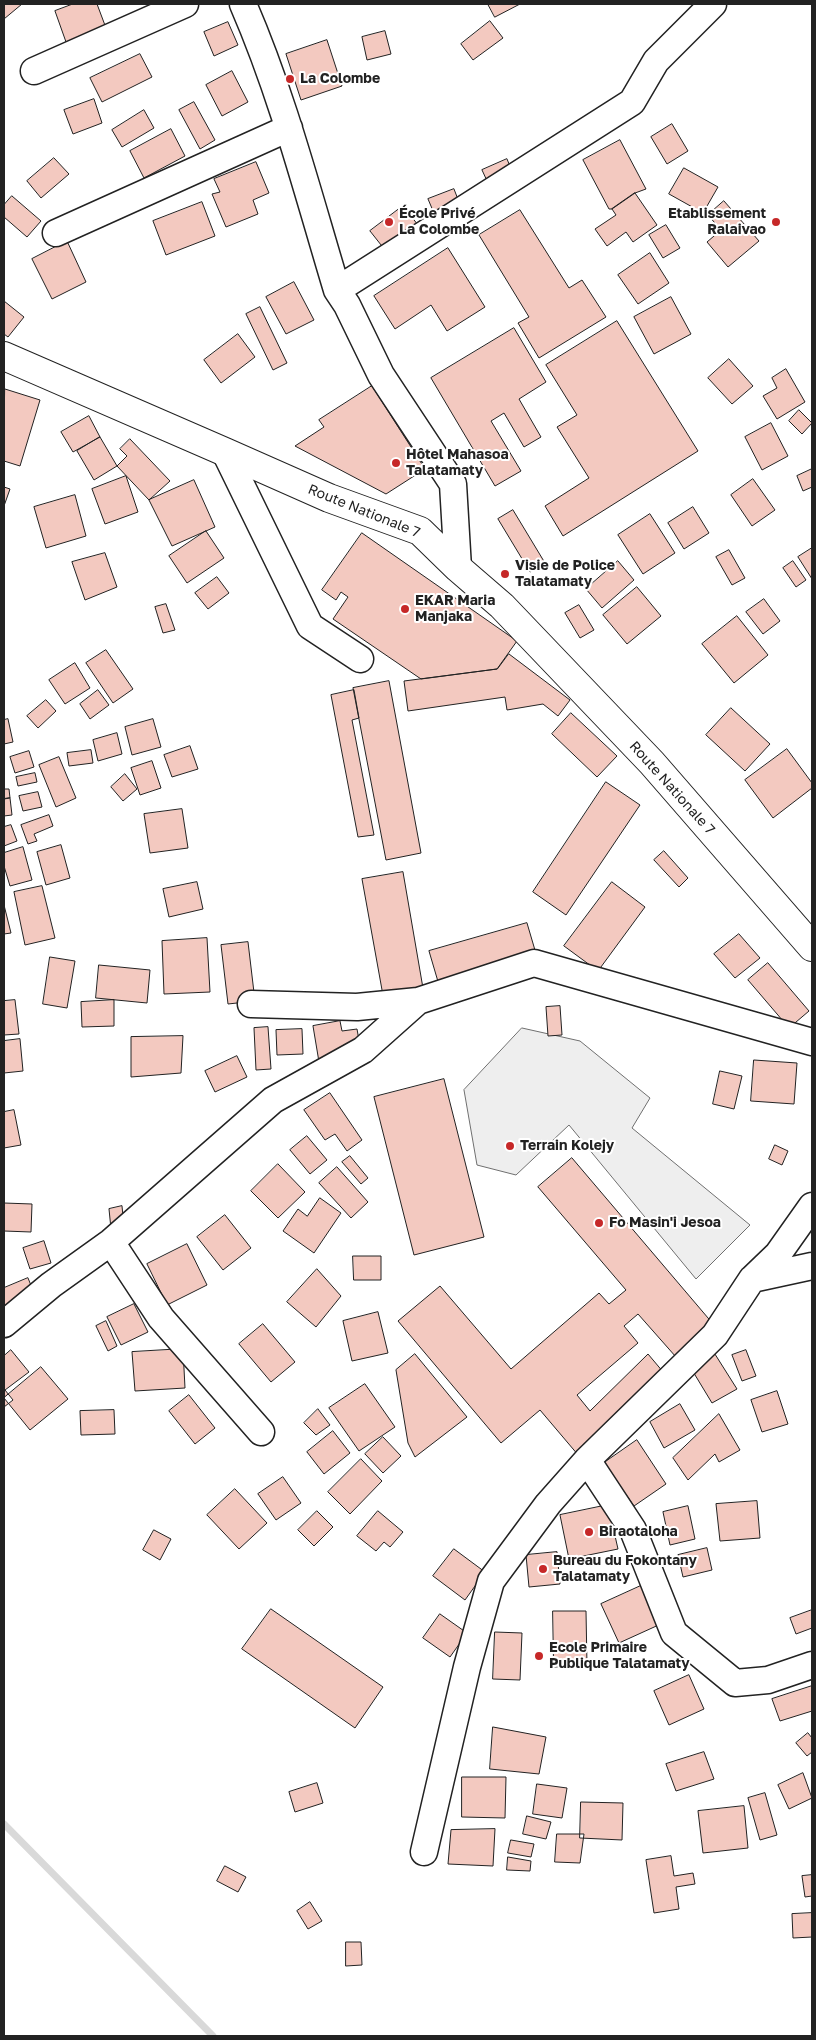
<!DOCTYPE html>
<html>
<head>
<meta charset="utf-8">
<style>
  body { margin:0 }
  #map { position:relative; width:816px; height:2040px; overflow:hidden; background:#fff; font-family:"Golos Text",sans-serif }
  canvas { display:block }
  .frame { position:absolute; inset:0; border:5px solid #222; pointer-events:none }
</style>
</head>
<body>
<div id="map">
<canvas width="816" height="2040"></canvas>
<div class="frame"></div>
</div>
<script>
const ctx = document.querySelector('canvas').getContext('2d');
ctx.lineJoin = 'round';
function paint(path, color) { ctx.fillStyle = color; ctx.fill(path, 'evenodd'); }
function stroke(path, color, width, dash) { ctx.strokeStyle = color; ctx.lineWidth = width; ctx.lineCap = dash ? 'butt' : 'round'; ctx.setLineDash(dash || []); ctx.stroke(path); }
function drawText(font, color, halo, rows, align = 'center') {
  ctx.font = font + ' "Golos Text",sans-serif'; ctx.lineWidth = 4; ctx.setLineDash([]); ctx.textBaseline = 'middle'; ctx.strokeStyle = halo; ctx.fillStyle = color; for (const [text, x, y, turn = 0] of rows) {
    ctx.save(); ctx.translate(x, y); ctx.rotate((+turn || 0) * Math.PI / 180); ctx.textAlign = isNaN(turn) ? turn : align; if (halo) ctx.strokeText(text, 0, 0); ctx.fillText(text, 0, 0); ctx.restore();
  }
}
const green = new Path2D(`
  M522,1028L580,1041L650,1098L632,1128L750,1225L696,1279L569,1125L516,1175L477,1165L464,1090Z`);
paint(green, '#eee');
stroke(green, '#6f6f6f', 1);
stroke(new Path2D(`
  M4,1824L213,2036`), '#d9d9d9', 7);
const building = new Path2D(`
  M4,4H22L4,19Z
  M73,4H97L106,28L66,42L55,11Z
  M488,4H520L495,17Z
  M490,21L503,38L473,60L461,44Z
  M228,22L238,45L214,56L204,32Z
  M385,31L391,54L367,60L362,37Z
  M327,40L342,86L301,100L286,54Z
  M140,54L152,77L102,102L90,78Z
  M232,71L248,102L222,116L206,85Z
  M94,99L102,123L73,134L64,110Z
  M194,102L215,140L200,149L179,110Z
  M144,110L154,128L122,147L112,130Z
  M672,124L688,151L667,164L651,137Z
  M171,129L185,156L144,178L130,151Z
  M620,140L646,189L635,193L612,209H609L583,160Z
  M54,158L69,174L41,198L27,181Z
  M507,159L512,171L488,183L482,170Z
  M256,162L269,193L253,200L258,214L226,227L212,194L220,192L214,179Z
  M684,168L718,187L703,213L669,194Z
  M454,189L464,215L439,225L428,199Z
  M635,193L657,225L633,242L626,232L607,246L595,229L616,215L612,209Z
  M12,196L41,221L27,237L4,217V205Z
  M724,201L759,241L728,267L707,242L721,230L708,215Z
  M202,202L215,236L166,255L153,221Z
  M403,206L422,230L389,255L370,231Z
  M520,210L569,288L582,280L606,317L539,358L518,323L529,317L479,235Z
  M666,225L680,248L663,258L649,235Z
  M67,241L86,282L52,299L32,259Z
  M448,248L485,307L447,331L431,305L395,329L374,296Z
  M650,253L669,283L638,304L618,275Z
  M294,282L314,320L286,334L266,297Z
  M671,297L691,334L654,354L634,317Z
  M4,301L24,317L8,337L4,334Z
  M260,307L287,363L273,370L246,314Z
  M617,321L698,451L563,536L545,506L589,478L557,427L577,415L546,365Z
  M514,328L546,382L519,399L541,437L524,447L504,413L491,421L521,471L495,486L431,378Z
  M238,334L255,357L221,383L204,360Z
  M729,359L753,386L732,404L708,378Z
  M786,369L805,402L777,419L763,396L777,388L772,378Z
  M372,386L425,469L386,494L295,446L324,427L319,420Z
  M5,389L40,400L20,466L4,461Z
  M799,410L812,423L802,434L789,421Z
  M89,416L100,437L73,452L61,432Z
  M771,423L788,456L762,470L745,437Z
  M100,437L117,466L94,480L77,451Z
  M130,439L170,481L149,500L117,466L127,456L120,449Z
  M812,469V487L803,491L797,476Z
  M126,476L138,512L105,524L92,489Z
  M753,479L775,510L752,526L731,495Z
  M194,480L215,527L172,546L149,500Z
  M4,487L10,489L4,506Z
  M75,495L86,536L46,548L34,507Z
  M693,507L709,533L684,549L668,523Z
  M513,510L545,563L530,572L498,519Z
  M650,514L675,553L643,574L618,535Z
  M206,531L224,558L187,583L169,556Z
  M362,533L517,641L497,669L421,679L333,619L348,597L341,592L336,600L322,590Z
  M812,548V579L798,557Z
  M729,550L745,578L732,585L716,557Z
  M105,553L117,587L85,600L72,562Z
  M618,561L634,580L602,608L586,589Z
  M793,561L806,580L796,587L783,568Z
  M217,577L229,593L208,609L195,593Z
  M637,587L661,616L627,644L603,615Z
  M764,599L780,621L763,634L746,612Z
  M166,604L175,630L163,633L155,607Z
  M579,605L594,630L580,638L565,613Z
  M737,616L768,655L734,683L702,644Z
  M106,650L133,689L113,703L86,663Z
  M509,654L570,700L558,716L543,704L507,710L505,697L408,711L404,681L497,669Z
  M75,663L90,688L65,704L49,680Z
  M389,681L421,853L386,860L353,688Z
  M98,690L109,705L90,719L80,704Z
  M354,690L359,718L352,720L374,835L358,837L331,695Z
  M46,700L56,711L38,728L27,716Z
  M731,708L770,744L745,771L706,735Z
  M571,713L617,756L597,777L552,734Z
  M8,719L13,742L4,744V720Z
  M153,719L161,747L132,755L125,727Z
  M117,733L122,754L98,761L93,740Z
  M190,746L198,769L172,777L164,755Z
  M787,749L812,783V788L773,818L745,780Z
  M91,750L93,763L69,766L67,753Z
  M29,751L34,767L15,773L10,757Z
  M59,757L76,798L56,807L39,765Z
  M152,761L161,788L140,795L131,768Z
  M35,773L37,782L18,786L16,777Z
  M125,774L137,789L123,801L111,787Z
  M606,782L640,805L566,915L533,892Z
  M4,789H9L10,798L4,799Z
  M38,792L42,807L23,811L19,796Z
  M10,798L12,815L4,816V799Z
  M182,809L188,848L150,853L144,814Z
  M49,815L53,826L34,834L37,841L28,844L21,825Z
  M11,825L17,841L4,846V827Z
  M61,845L70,878L46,885L37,852Z
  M23,847L32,880L10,886L4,866V853Z
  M664,851L688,878L679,887L654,860Z
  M403,872L424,994L384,1001L362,879Z
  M197,882L203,909L169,917L163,889Z
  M612,882L645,907L598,971L564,946Z
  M42,886L55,938L25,945L14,892Z
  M4,905L11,933L4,934Z
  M527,923L537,957L439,985L429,951Z
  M739,934L760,958L735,978L714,954Z
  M207,938L210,992L164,994L162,941Z
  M248,942L255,1001L228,1004L221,945Z
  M50,957L75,961L67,1008L43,1004Z
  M768,963L809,1011L789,1028L748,980Z
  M99,965L150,970L147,1003L96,998Z
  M15,1000L19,1034L4,1035V1001Z
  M114,1000V1026L82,1027L81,1002Z
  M560,1006L562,1035L548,1036L546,1007Z
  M340,1021L342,1031L357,1029L360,1046L319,1062L313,1026Z
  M268,1027L271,1069L256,1070L254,1028Z
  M302,1029L303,1054L277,1055L276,1030Z
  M183,1036L181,1073L131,1077V1037Z
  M20,1039L23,1071L4,1073V1041Z
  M237,1056L247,1077L215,1092L205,1071Z
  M754,1060L797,1063L794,1104L751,1101Z
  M720,1071L742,1076L734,1109L713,1104Z
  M444,1079L484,1237L414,1255L374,1097Z
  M330,1093L362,1140L347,1151L335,1134L325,1140L304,1110Z
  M14,1110L21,1145L4,1148V1112Z
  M307,1136L327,1160L310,1174L290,1150Z
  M775,1145L788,1151L782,1165L769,1159Z
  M350,1156L368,1178L361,1184L342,1162Z
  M572,1158L714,1325L676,1357L638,1314L624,1326L638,1343L577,1395L590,1411L648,1354L664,1373L579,1456L540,1410L501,1443L398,1321L440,1286L511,1369L599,1293L609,1304L626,1290L538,1187Z
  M278,1164L305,1192L278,1218L251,1191Z
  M337,1167L368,1202L351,1218L319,1183Z
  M320,1198L341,1213L314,1253L283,1231L298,1209L307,1216Z
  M4,1203L32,1204L31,1232L4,1231Z
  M122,1206L124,1226L111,1229L109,1209Z
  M225,1215L251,1248L223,1270L197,1237Z
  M44,1241L51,1263L30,1269L23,1248Z
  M187,1244L207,1285L167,1305L147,1264Z
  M353,1256H381V1280H354Z
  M317,1269L341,1296L316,1327L287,1302Z
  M28,1278L41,1310L7,1324L4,1316V1288Z
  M134,1304L148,1332L121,1345L107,1317Z
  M378,1312L388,1353L352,1361L343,1321Z
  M106,1321L117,1346L108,1351L96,1326Z
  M263,1324L295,1362L271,1382L239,1344Z
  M183,1349L185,1388L135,1391L132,1352Z
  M11,1350L29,1372L5,1390L13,1400L4,1407V1356Z
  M746,1350L756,1376L742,1381L732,1355Z
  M713,1351L737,1389L712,1403L689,1365Z
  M415,1354L467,1417L415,1457L408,1443L396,1370Z
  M41,1367L68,1399L30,1430L4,1398Z
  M365,1384L395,1427L359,1451L329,1408Z
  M777,1391L788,1424L762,1432L751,1400Z
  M189,1395L215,1428L195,1444L169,1411Z
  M680,1404L695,1430L664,1448L650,1422Z
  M318,1409L330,1425L316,1435L304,1423Z
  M114,1410L115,1434L81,1435L80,1411Z
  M719,1414L740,1450L719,1462L715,1454L688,1480L673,1458Z
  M333,1431L350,1453L324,1474L307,1452Z
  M383,1437L401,1456L383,1473L365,1454Z
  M637,1440L666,1484L634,1506L604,1463Z
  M361,1459L382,1481L350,1514L328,1492Z
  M283,1477L301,1503L276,1520L258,1494Z
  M235,1489L267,1523L239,1549L207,1515Z
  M757,1501L760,1538L720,1541L716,1504Z
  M608,1505L618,1549L569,1559L560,1515Z
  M688,1506L695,1539L670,1545L663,1512Z
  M317,1511L333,1527L314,1546L298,1530Z
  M378,1511L403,1532L390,1547L384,1542L376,1551L357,1536Z
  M154,1530L171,1539L160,1560L143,1550Z
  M707,1548L712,1570L683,1577L678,1555Z
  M454,1549L485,1572L465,1600L433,1576Z
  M557,1552L560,1584L529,1587L526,1555Z
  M645,1584L663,1623L619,1643L601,1604Z
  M271,1609L383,1687L355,1728L242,1649Z
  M812,1610V1628L796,1634L790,1618Z
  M553,1611H586L587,1666L554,1667Z
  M440,1614L467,1633L450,1657L423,1638Z
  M495,1632L522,1633L520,1680L493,1679Z
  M689,1675L704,1709L669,1725L654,1691Z
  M812,1686V1711L780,1721L772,1699Z
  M493,1727L546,1737L539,1774L490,1769Z
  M808,1733L812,1738V1752L807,1756L796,1743Z
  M704,1752L714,1779L676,1791L666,1764Z
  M803,1773L812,1798L789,1809L778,1785Z
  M462,1777H506L505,1818L462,1817Z
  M317,1783L323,1803L295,1812L289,1792Z
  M537,1784L567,1788L562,1818L533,1814Z
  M765,1793L777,1835L760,1840L748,1798Z
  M581,1802L623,1803L622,1840L580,1838Z
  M744,1806L748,1848L703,1853L698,1811Z
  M527,1816L551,1822L546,1839L523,1834Z
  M495,1829L493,1866L448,1864L451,1830Z
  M557,1834H584L580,1863L555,1862Z
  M511,1840L534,1844L531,1857L508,1853Z
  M671,1856L674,1876L693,1873L695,1884L676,1887L679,1909L654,1913L646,1860Z
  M508,1857L531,1861L530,1871L507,1870Z
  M225,1866L246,1877L238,1892L217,1881Z
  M812,1875V1896L805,1897L802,1876Z
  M310,1902L322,1921L308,1929L297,1911Z
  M812,1913V1937L793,1938L792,1914Z
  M346,1942H361L362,1965L346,1966Z`);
paint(building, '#f3c9c0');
stroke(building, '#222', 1);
const minor = new Path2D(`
  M243,4C283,96 308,194 337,290L347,305L381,375L453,484L458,568
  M34,71L185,4
  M56,233L289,128
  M337,290L632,102L656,61L713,4
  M225,452L310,626L360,659
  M251,1004L357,1007L418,1001
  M111,1242L161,1318L261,1432
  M752,1279L812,1266
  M4,1324L51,1285L111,1242L273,1100L363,1050L418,1001L534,963L812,1042
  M587,1460L633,1530L674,1633L735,1683L768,1680L812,1665
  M424,1852L467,1667L491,1581L548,1504L587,1460L715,1335L752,1279L778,1254L812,1206`);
const major = new Path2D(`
  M4,356L225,452L329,498L420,531L458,568L502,606L652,763L812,947`);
stroke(minor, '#222', 29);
stroke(major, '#222', 30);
stroke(minor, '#fff', 26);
stroke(major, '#fff', 28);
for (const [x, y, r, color] of [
  [290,79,5,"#c62828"],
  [389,222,5,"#c62828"],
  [776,222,5,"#c62828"],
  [396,463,5,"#c62828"],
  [505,574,5,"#c62828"],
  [405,609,5,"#c62828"],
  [510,1146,5,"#c62828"],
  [599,1223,5,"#c62828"],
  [589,1532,5,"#c62828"],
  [543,1569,5,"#c62828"],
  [539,1656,5,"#c62828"]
]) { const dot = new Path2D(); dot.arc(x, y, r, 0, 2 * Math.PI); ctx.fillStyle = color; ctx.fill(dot); stroke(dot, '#fff', 2); }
drawText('bold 14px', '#222', '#fff', [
  ["La Colombe",300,79],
  ["École Privé",399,214],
  ["La Colombe",399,230],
  ["Etablissement",766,214,"right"],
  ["Ralaivao",766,230,"right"],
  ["Hôtel Mahasoa",406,455],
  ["Talatamaty",406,471],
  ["Visie de Police",515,566],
  ["Talatamaty",515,582],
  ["EKAR Maria",415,601],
  ["Manjaka",415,617],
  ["Terrain Kolejy",520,1146],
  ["Fo Masin'i Jesoa",609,1223],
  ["Biraotaloha",599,1532],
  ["Bureau du Fokontany",553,1561],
  ["Talatamaty",553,1577],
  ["Ecole Primaire",549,1648],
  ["Publique Talatamaty",549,1664]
], 'left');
drawText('14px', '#222', '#fff', [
  ["Route Nationale 7",364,511,22],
  ["Route Nationale 7",672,788,48]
]);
</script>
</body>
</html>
